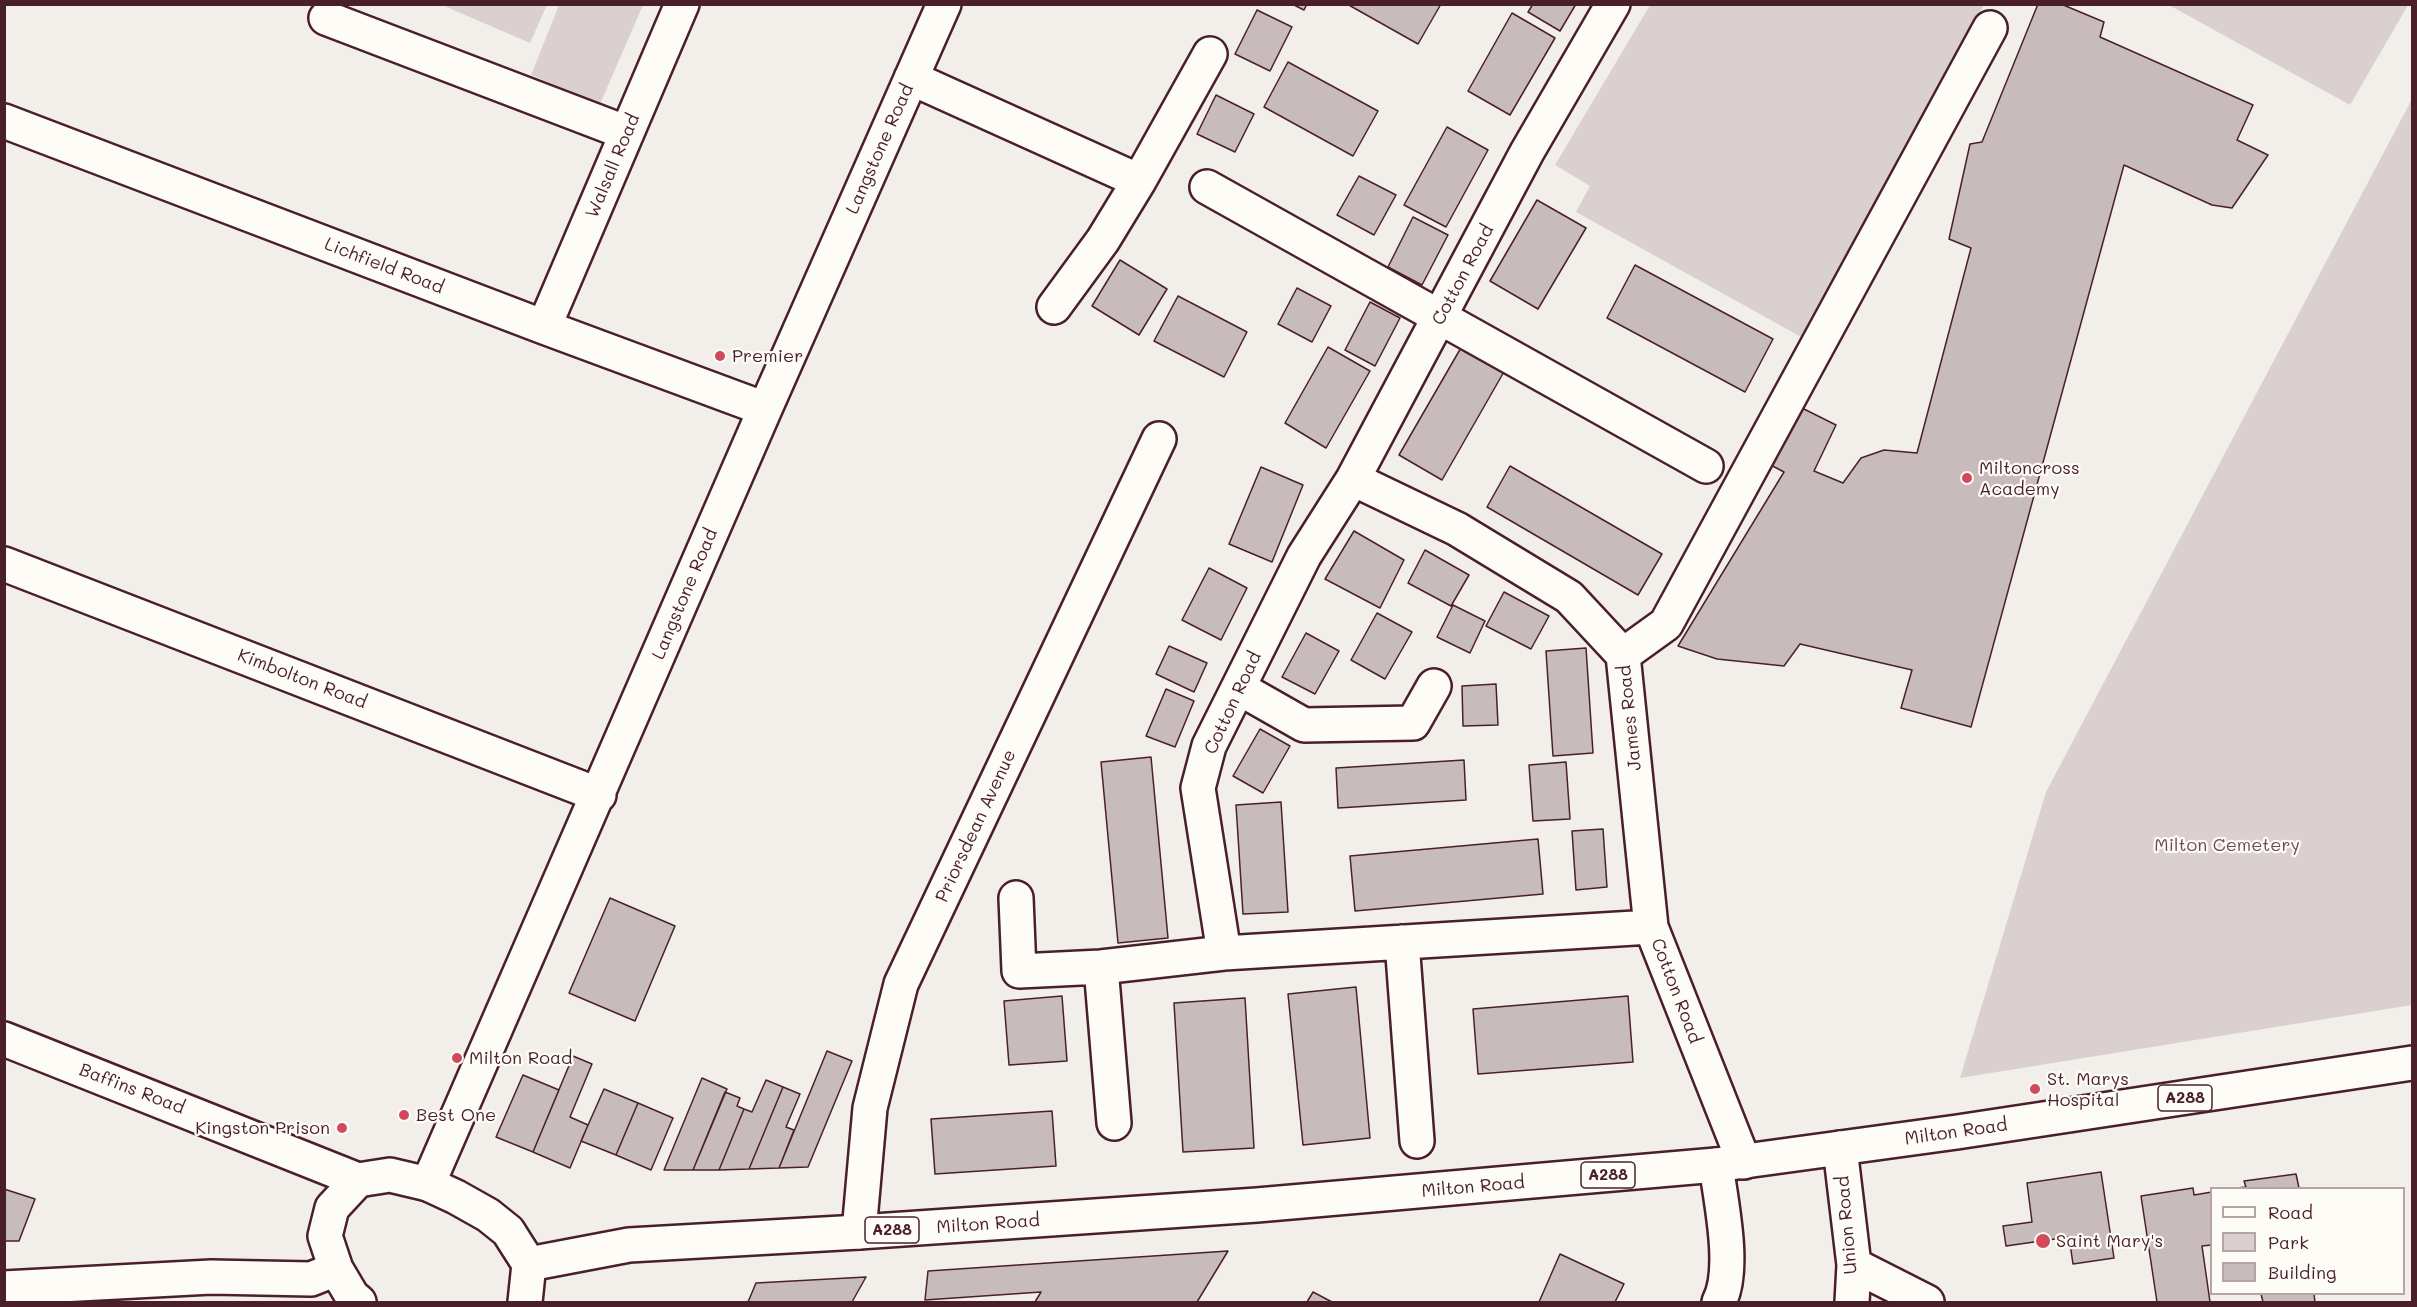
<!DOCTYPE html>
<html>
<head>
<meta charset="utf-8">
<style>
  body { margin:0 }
  #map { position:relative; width:2417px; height:1307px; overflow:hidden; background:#f2efeb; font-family:Mali,sans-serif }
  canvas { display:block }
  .frame { position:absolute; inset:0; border:6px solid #4a1f2b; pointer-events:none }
  .legend { position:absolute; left:2210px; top:1187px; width:195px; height:108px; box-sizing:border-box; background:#fdfcf7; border:2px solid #b5a4a5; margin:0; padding:8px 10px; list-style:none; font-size:18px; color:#4a1f2b }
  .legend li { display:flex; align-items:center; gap:12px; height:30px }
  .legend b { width:30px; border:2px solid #b5a4a5 }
</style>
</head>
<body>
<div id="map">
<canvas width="2417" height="1307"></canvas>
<div class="frame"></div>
<ul class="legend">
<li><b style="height:8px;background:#fdfcf7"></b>Road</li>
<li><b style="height:16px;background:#d9d0cf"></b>Park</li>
<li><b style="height:16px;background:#c8bbbb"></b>Building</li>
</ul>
</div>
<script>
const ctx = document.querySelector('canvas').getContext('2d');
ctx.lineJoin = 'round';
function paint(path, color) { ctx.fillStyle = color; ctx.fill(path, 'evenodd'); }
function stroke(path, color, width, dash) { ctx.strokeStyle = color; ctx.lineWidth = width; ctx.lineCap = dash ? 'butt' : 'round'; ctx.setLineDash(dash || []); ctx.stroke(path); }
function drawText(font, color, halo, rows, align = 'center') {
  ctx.font = font + ' Mali,sans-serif'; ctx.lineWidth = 4.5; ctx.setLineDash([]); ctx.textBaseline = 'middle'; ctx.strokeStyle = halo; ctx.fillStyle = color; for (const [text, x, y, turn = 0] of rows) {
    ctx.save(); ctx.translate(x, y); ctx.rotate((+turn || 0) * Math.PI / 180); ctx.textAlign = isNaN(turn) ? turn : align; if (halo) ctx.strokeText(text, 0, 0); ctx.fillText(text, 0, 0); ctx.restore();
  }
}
paint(new Path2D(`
  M442,5H547L530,43Z
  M559,5H643L600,104L531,75Z
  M1650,5H1984L1803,338L1576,212L1590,186L1555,165Z
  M2169,5H2408L2350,105Z
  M2412,99V1005L1960,1078L2046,792Z`), '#d9d0cf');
const building = new Path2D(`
  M1292,4H1307L1304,10Z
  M1347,4H1441L1418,44Z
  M1533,4H1576L1560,31L1528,12Z
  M2038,4H2061L2104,22L2100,37L2253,105L2237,140L2268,155L2232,208L2212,205L2124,165L1971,727L1901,708L1912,670L1800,644L1784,666L1717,659L1678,646L1784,472L1765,462L1798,406L1836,425L1814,471L1843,483L1861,458L1884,450L1917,453L1971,248L1949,239L1970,144L1982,142Z
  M1257,10L1292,27L1270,71L1235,54Z
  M1512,13L1555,38L1510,115L1468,91Z
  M1288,62L1378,111L1353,156L1264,107Z
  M1216,95L1254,114L1235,152L1197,134Z
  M1447,127L1488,150L1446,227L1404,205Z
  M1359,176L1396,195L1374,235L1337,215Z
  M1537,200L1586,228L1538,309L1490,281Z
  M1413,217L1448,235L1422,285L1388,267Z
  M1120,260L1167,289L1139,335L1092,306Z
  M1635,265L1773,339L1745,392L1607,318Z
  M1297,288L1331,306L1312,342L1278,324Z
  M1178,296L1247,332L1224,377L1154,341Z
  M1370,302L1400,318L1375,366L1345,350Z
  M1462,346L1505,370L1442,480L1399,455Z
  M1328,347L1370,371L1326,448L1285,423Z
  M1510,466L1662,554L1638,595L1487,507Z
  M1261,467L1303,485L1272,562L1229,544Z
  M1354,531L1404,560L1380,608L1325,579Z
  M1425,550L1469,575L1451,606L1408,583Z
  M1209,568L1247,588L1221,640L1182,620Z
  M1504,592L1549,616L1531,649L1486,626Z
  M1453,605L1485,621L1470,653L1437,637Z
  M1377,613L1412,632L1385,679L1351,660Z
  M1306,633L1339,651L1315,694L1282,677Z
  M1169,646L1207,663L1194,692L1156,674Z
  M1586,648L1593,753L1553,756L1546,651Z
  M1496,684L1498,725L1463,726L1462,686Z
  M1166,689L1194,701L1175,747L1146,736Z
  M1260,729L1290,746L1263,793L1233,776Z
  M1151,757L1168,938L1118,943L1101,762Z
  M1464,760L1466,800L1338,808L1336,768Z
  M1566,762L1570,819L1533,821L1529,765Z
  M1281,802L1288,912L1243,914L1236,805Z
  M1603,829L1607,887L1576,890L1572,831Z
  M1538,839L1543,894L1355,911L1350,856Z
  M610,898L675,926L635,1021L569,993Z
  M1356,987L1370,1138L1303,1145L1288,994Z
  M1062,996L1067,1061L1009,1065L1004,1001Z
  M1628,996L1633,1062L1478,1074L1473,1009Z
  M1245,998L1254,1148L1183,1152L1174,1003Z
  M827,1051L852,1061L808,1167L779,1168Z
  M573,1056L592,1064L570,1117L588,1125L570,1168L533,1152Z
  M523,1075L559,1090L533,1152L496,1137Z
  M702,1078L727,1089L693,1170H664Z
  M766,1080L783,1087L749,1169L719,1170L744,1109L752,1112Z
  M783,1087L800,1094L786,1127L794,1130L779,1168L749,1169Z
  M604,1089L638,1103L616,1155L581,1141Z
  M725,1092L740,1098L737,1106L744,1109L719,1170H693Z
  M638,1103L673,1118L651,1170L616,1155Z
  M1052,1111L1056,1166L935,1174L931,1119Z
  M2101,1172L2114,1258L2073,1264L2069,1237L2006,1246L2003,1226L2032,1222L2027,1183Z
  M2296,1174L2299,1188H2237L2246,1187L2244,1181Z
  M2193,1188L2194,1195L2212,1192V1245L2202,1246L2210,1302H2157L2141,1196Z
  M4,1189L35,1199L19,1241H4Z
  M1228,1251L1197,1302H1035L1041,1292L925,1300L928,1271Z
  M1560,1254L1624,1284L1615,1302H1539Z
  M866,1277L852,1302H748L756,1283Z
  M1313,1292L1332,1302H1307Z
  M2261,1294H2314L2315,1302H2263Z`);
paint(building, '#c8bbbb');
stroke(building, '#4a1f2b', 1.5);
const minor = new Path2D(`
  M326,18L627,133
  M911,78L1139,181
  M4,121L544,327L765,409
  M1207,187L1706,466
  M1054,307L1103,240L1139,181L1210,54
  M544,327L682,4
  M1353,479L1457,529L1569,597L1623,655L1651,927
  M4,564L599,795
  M1623,655L1666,624L1990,28
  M1239,688L1304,725L1413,723L1434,686
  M1016,898L1019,971L1101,967L1224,953L1651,927L1744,1162
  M1402,942L1417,1141
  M1224,953L1198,788L1209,746L1304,556L1353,479L1527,152L1613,4
  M1101,967L1114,1123
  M1840,1148L1854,1265L1852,1302
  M1716,1165C1721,1202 1736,1270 1719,1302
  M428,1184L765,409L944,4
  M859,1232L870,1108L901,984L1159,439
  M1854,1265L1927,1302`);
const major = new Path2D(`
  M4,1039L358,1180
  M529,1264L629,1245L859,1232L1257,1205L1716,1165L1957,1132L2412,1063
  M4,1288L211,1277L311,1279L336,1269
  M359,1302L352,1296L336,1269L325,1236L332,1208L358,1180L390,1175L428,1184L456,1197L488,1215L508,1231L529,1264L525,1302`);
stroke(minor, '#4a1f2b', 38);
stroke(major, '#4a1f2b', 38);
stroke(minor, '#fdfcf7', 33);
stroke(major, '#fdfcf7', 33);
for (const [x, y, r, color] of [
  [720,356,6,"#d1495b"],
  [1967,478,6,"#d1495b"],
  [457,1058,6,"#d1495b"],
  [2035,1089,6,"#d1495b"],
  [404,1115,6,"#d1495b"],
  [342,1128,6,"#d1495b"],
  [2043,1241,8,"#d1495b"]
]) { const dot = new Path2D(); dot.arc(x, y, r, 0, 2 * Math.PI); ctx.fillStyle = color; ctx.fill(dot); stroke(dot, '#fdfcf7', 2); }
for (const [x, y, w] of [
  [2185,1098,54],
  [1608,1175,54],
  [892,1230,54]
]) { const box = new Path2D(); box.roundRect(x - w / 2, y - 13, w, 26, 4.5); ctx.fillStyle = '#fdfcf7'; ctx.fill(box); stroke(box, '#4a1f2b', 1.5); }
drawText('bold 16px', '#4a1f2b', null, [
  ["A288",2185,1098],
  ["A288",1608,1175],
  ["A288",892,1230]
]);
drawText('18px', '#4a1f2b', '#fdfcf7', [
  ["Langstone Road",880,149,-66],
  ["Walsall Road",613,166,-67],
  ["Lichfield Road",384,266,21],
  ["Cotton Road",1463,275,-62],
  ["Langstone Road",685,594,-67],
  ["Kimbolton Road",302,679,21],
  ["Cotton Road",1233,703,-65],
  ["James Road",1630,718,-96],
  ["Priorsdean Avenue",976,826,-65],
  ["Cotton Road",1676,991,69],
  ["Baffins Road",132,1089,21],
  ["Milton Road",1956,1132,-8],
  ["Milton Road",1473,1187,-5],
  ["Milton Road",988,1224,-4],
  ["Union Road",1847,1225,-95]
]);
drawText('18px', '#4a1f2b', '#fdfcf7', [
  ["Premier",732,356],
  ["Miltoncross",1979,468],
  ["Academy",1979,489],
  ["Milton Road",469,1058],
  ["St. Marys",2047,1079],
  ["Hospital",2047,1100],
  ["Best One",416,1115],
  ["Kingston Prison",330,1128,"right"],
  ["Saint Mary's",2056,1241]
], 'left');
drawText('18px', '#6e4b54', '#fdfcf7', [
  ["Milton Cemetery",2227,845]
]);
</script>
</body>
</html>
